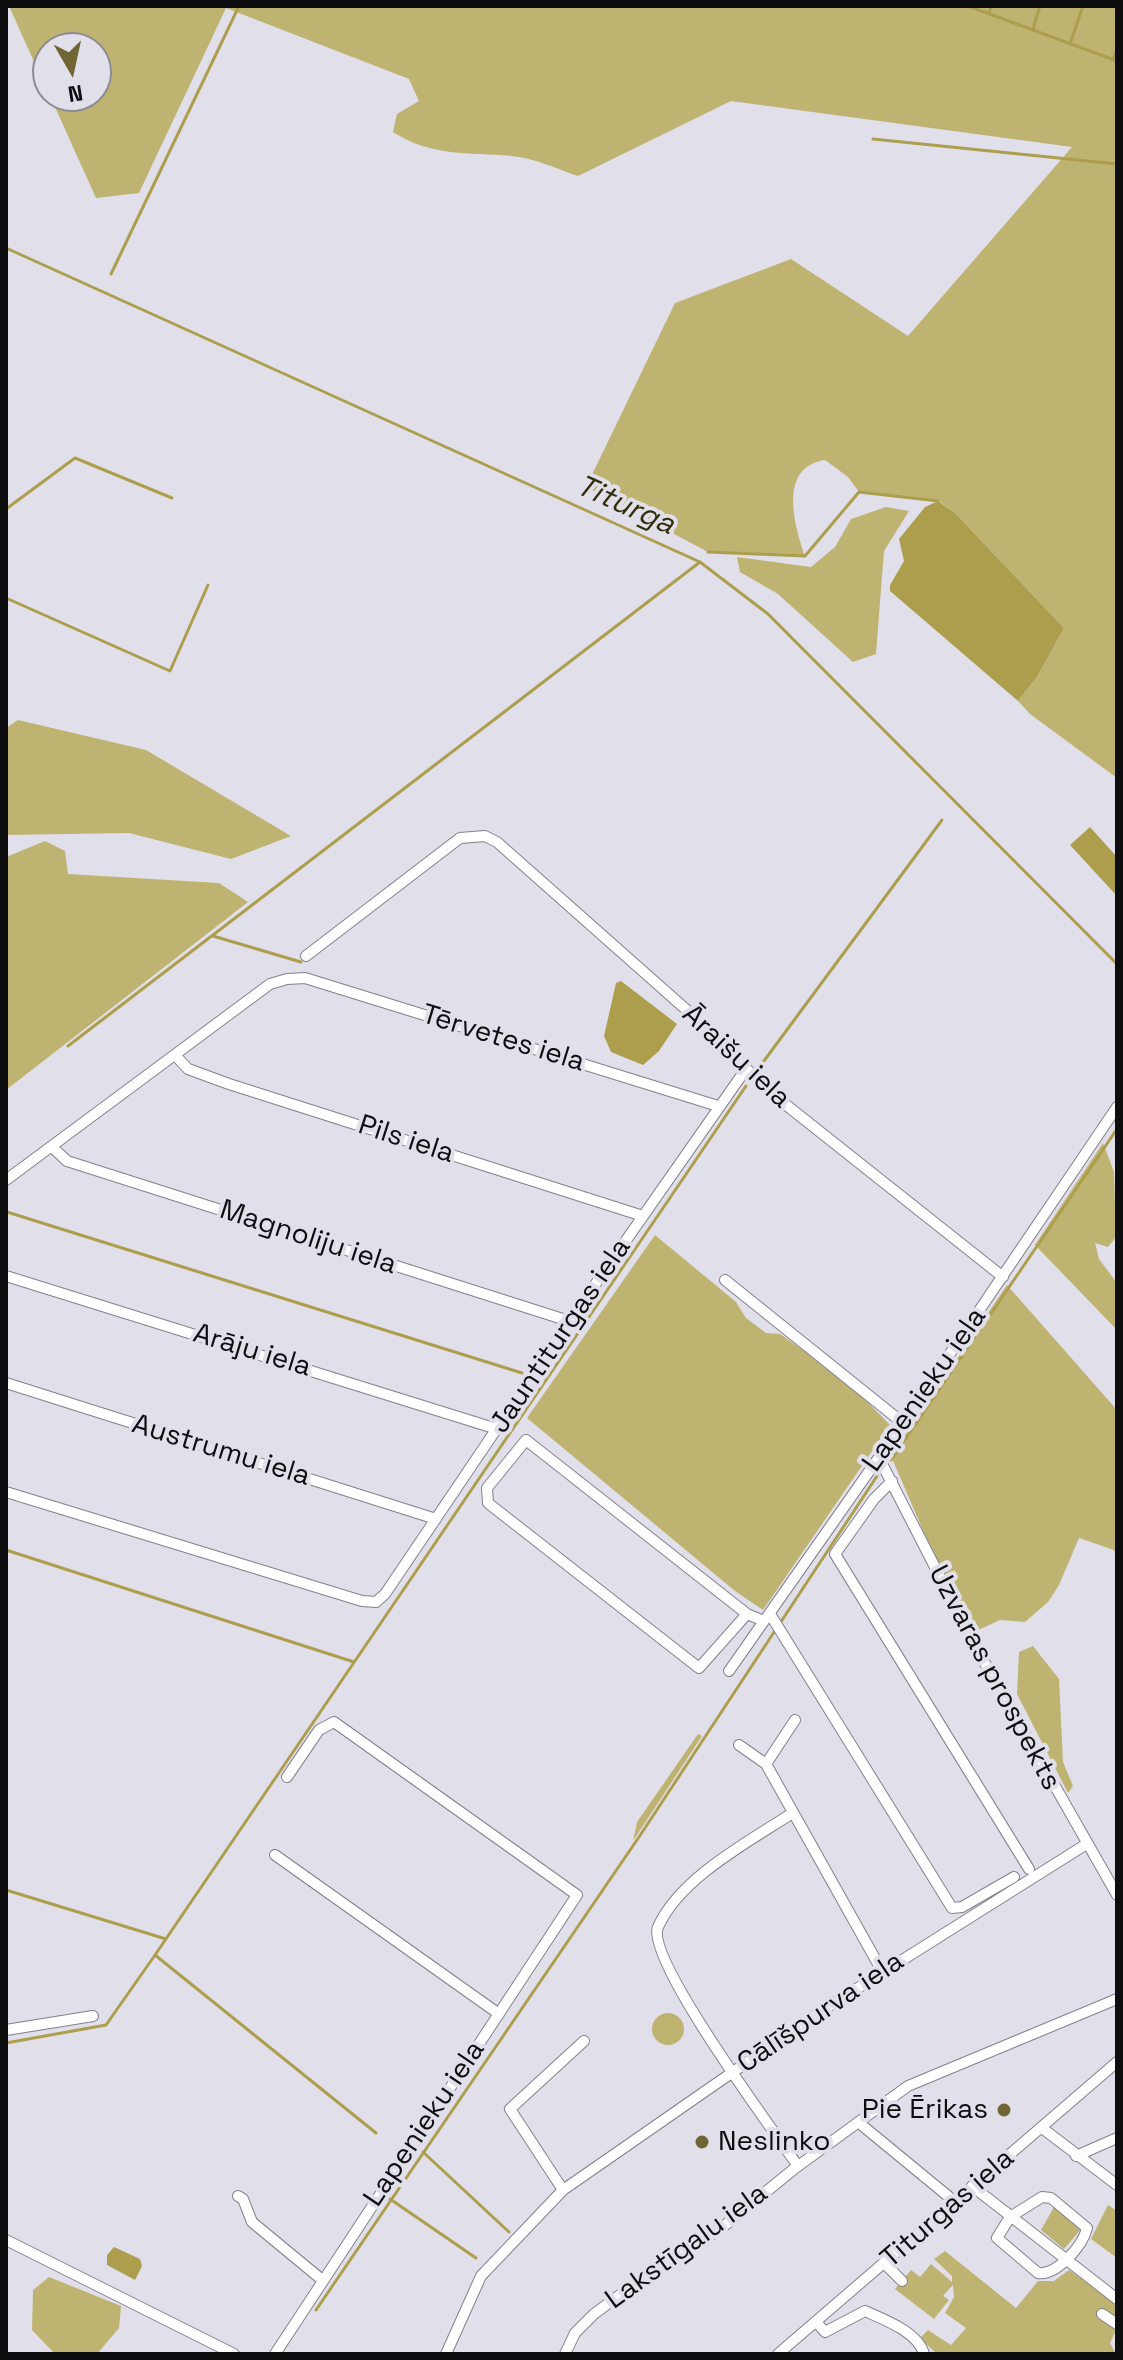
<!DOCTYPE html>
<html>
<head>
<meta charset="utf-8">
<style>
  body { margin:0 }
  #map { position:relative; width:1123px; height:2360px; overflow:hidden; background:#e1e0ea; font-family:"Space Grotesk",sans-serif }
  canvas { display:block }
  .frame { position:absolute; inset:0; border:8px solid #0e0e11; pointer-events:none }
  .north { position:absolute; left:32px; top:32px; width:80px; height:80px; box-sizing:border-box; background:#e1e0ea; border:2px solid #8d8c93; border-radius:50%; rotate:171deg; font-size:22px; font-weight:700; line-height:32px; text-align:center; color:#0e0e11 }
  .north::after { content:''; display:block; margin:auto; width:28px; height:36px; background:#6f6633; clip-path:polygon(50% 0,100% 100%,50% 72%,0 100%) }
</style>
</head>
<body>
<div id="map">
<canvas width="1123" height="2360"></canvas>
<div class="frame"></div>
<div class="north">N</div>
</div>
<script>
const ctx = document.querySelector('canvas').getContext('2d');
ctx.lineJoin = 'round';
function paint(path, color) { ctx.fillStyle = color; ctx.fill(path, 'evenodd'); }
function stroke(path, color, width, dash) { ctx.strokeStyle = color; ctx.lineWidth = width; ctx.lineCap = dash ? 'butt' : 'round'; ctx.setLineDash(dash || []); ctx.stroke(path); }
function drawText(font, color, halo, rows, align = 'center') {
  ctx.font = font + ' "Space Grotesk",sans-serif'; ctx.lineWidth = 8; ctx.setLineDash([]); ctx.textBaseline = 'middle'; ctx.strokeStyle = halo; ctx.fillStyle = color; for (const [text, x, y, turn = 0] of rows) {
    ctx.save(); ctx.translate(x, y); ctx.rotate((+turn || 0) * Math.PI / 180); ctx.textAlign = isNaN(turn) ? turn : align; if (halo) ctx.strokeText(text, 0, 0); ctx.fillText(text, 0, 0); ctx.restore();
  }
}
paint(new Path2D(`
  M9,6H1117V778L1030,714L1018,701L1037,677L1064,628L955,513L939,501L859,492L848,477L825,460C778,467 794,524 805,556L708,552L586,487L675,303L791,259L908,336L1072,147L731,101L578,176C557,169 534,158 512,156C469,152 431,157 393,132L397,114L419,101L409,79L226,8L139,193L96,198L50,96H96V48H48V93Z
  M886,507L909,511L884,551L876,654L853,662L778,594L740,572L737,557L811,567L835,547L851,519Z
  M18,720L146,750L291,836L231,859L129,833L6,835V728Z
  M45,841L65,851L68,874L219,883L248,902L6,1090V857Z
  M1103,1143L1114,1172L1116,1237L1108,1247L1095,1243L1099,1259L1117,1283V1330L1035,1245Z
  M655,1235L736,1302L746,1318L766,1333L780,1334L849,1383L890,1425L763,1610L735,1591L527,1418Z
  M1007,1285L1117,1410V1558L1114,1550L1079,1538L1059,1585L1048,1602L1025,1622L1000,1620L976,1631L931,1549L891,1456Z
  M1033,1646L1059,1679L1063,1762L1073,1786L1068,1793L1017,1694L1019,1652Z
  M698,1734L702,1736L633,1841L637,1822Z
  M652 2029a16 16 0 1 1 32 0a16 16 0 1 1-32 0Z
  M1108,2205L1117,2211V2258L1091,2239Z
  M1054,2207L1082,2228L1064,2249L1041,2230Z
  M945,2251L1016,2308L1038,2281H1054L1069,2270L1117,2304V2328L1110,2343L1116,2354H937L920,2338L928,2330L951,2345L966,2328L945,2313L954,2297L953,2285L943,2296L949,2300L934,2319L895,2289L911,2270L920,2277L931,2264L952,2282V2276L934,2259Z
  M49,2277L121,2306L119,2328L97,2354H55L32,2330L33,2290Z`), '#bfb371');
paint(new Path2D(`
  M938,501L955,513L1064,628L1037,677L1018,701L890,591V585L904,561L899,539L925,507Z
  M1090,827L1117,857V896L1070,845Z
  M621,981L677,1024L659,1051L643,1065L611,1052L604,1036L616,983Z
  M114,2247L140,2259L142,2266L135,2280L107,2265V2255Z`), '#ad9e4e');
stroke(new Path2D(`
  M968,6L1117,61
  M989,14L991,6
  M1033,29L1040,6
  M1070,44L1083,6
  M1113,60L1117,48
  M873,139L1117,164
  M6,248L700,562L768,614L1117,964
  M111,274L239,6
  M6,509L75,458L172,498
  M708,552L805,556L859,492L938,501
  M6,598L170,671L208,585
  M213,936L301,962
  M68,1046L700,562
  M758,1069L942,820
  M7,1212L522,1373
  M891,1460L1117,1129
  M6,1550L354,1662
  M6,1890L166,1939
  M6,2043L106,2025L155,1955
  M376,2133L155,1955L746,1086
  M423,2152L509,2232
  M390,2199L476,2258
  M316,2310L639,1837L879,1473`), '#ad9e4e', 3);
const street = new Path2D(`
  M306,956L460,838L485,836L497,842L725,1044L761,1085L1003,1277
  M175,1055L188,1069L229,1084L643,1216
  M52,1147L67,1161L569,1321
  M6,1180L270,984L287,979L305,978L718,1106
  M6,1276L497,1429
  M725,1280L903,1423
  M6,1383L436,1519
  M879,1458L978,1651L1117,1895
  M892,1481L874,1499L835,1554L1029,1869
  M6,1492L362,1601L376,1602L385,1594L564,1329L746,1069
  M747,1614L699,1668L488,1503L487,1488L526,1440L747,1614L764,1621
  M770,1614L952,1908L962,1907L1014,1877
  M729,1671L903,1423L1117,1107
  M795,1720L766,1764L882,1971
  M739,1745L766,1764
  M791,1814C748,1842 680,1878 658,1927C645,1958 774,2132 798,2166
  M275,1855L499,2014
  M6,2030L93,2016
  M858,2122L954,2201
  M1042,2128L1117,2185
  M1076,2156L1117,2138
  M972,2186L1117,2299
  M563,2190L510,2109L584,2041
  M238,2196L243,2199L252,2222L321,2279
  M1042,2197L1051,2198L1087,2228C1083,2246 1056,2276 1038,2273L997,2238L1010,2217Z
  M6,2240L234,2354
  M885,2264L902,2281
  M1102,2314L1117,2324
  M817,2323L825,2332L865,2311C885,2320 918,2332 924,2354
  M275,2354L577,1895L334,1722L319,1730L287,1777
  M446,2354L481,2276L563,2190L815,2015L1085,1845
  M565,2354L575,2333L594,2314L640,2280L719,2230L794,2169L908,2086L1117,1999
  M778,2354L1117,2062`);
stroke(street, '#83818b', 12);
stroke(street, '#fff', 10);
for (const [x, y, r, color] of [
  [1004,2110,8,"#6f6633"],
  [702,2142,8,"#6f6633"]
]) { const dot = new Path2D(); dot.arc(x, y, r, 0, 2 * Math.PI); ctx.fillStyle = color; ctx.fill(dot); stroke(dot, '#e1e0ea', 3); }
drawText('28px', '#0e0e11', '#e1e0ea', [
  ["Tērvetes iela",503,1039,17],
  ["Āraišu iela",736,1057,43],
  ["Pils iela",406,1140,18],
  ["Magnoliju iela",308,1238,18],
  ["Jauntiturgas iela",561,1336,-56],
  ["Arāju iela",252,1351,17],
  ["Lapenieku iela",925,1390,-55],
  ["Austrumu iela",221,1451,17],
  ["Uzvaras prospekts",994,1678,62],
  ["Cālīšpurva iela",821,2013,-34],
  ["Lapenieku iela",425,2124,-56],
  ["Titurgas iela",948,2209,-41],
  ["Lakstīgalu iela",687,2247,-36]
]);
drawText('28px', '#0e0e11', '#e1e0ea', [
  ["Pie Ērikas",988,2110],
  ["Neslinko",718,2142,"left"]
], 'right');
drawText('italic 30px', '#342d09', '#e1e0ea', [
  ["Titurga",625,506,24]
]);
</script>
</body>
</html>
